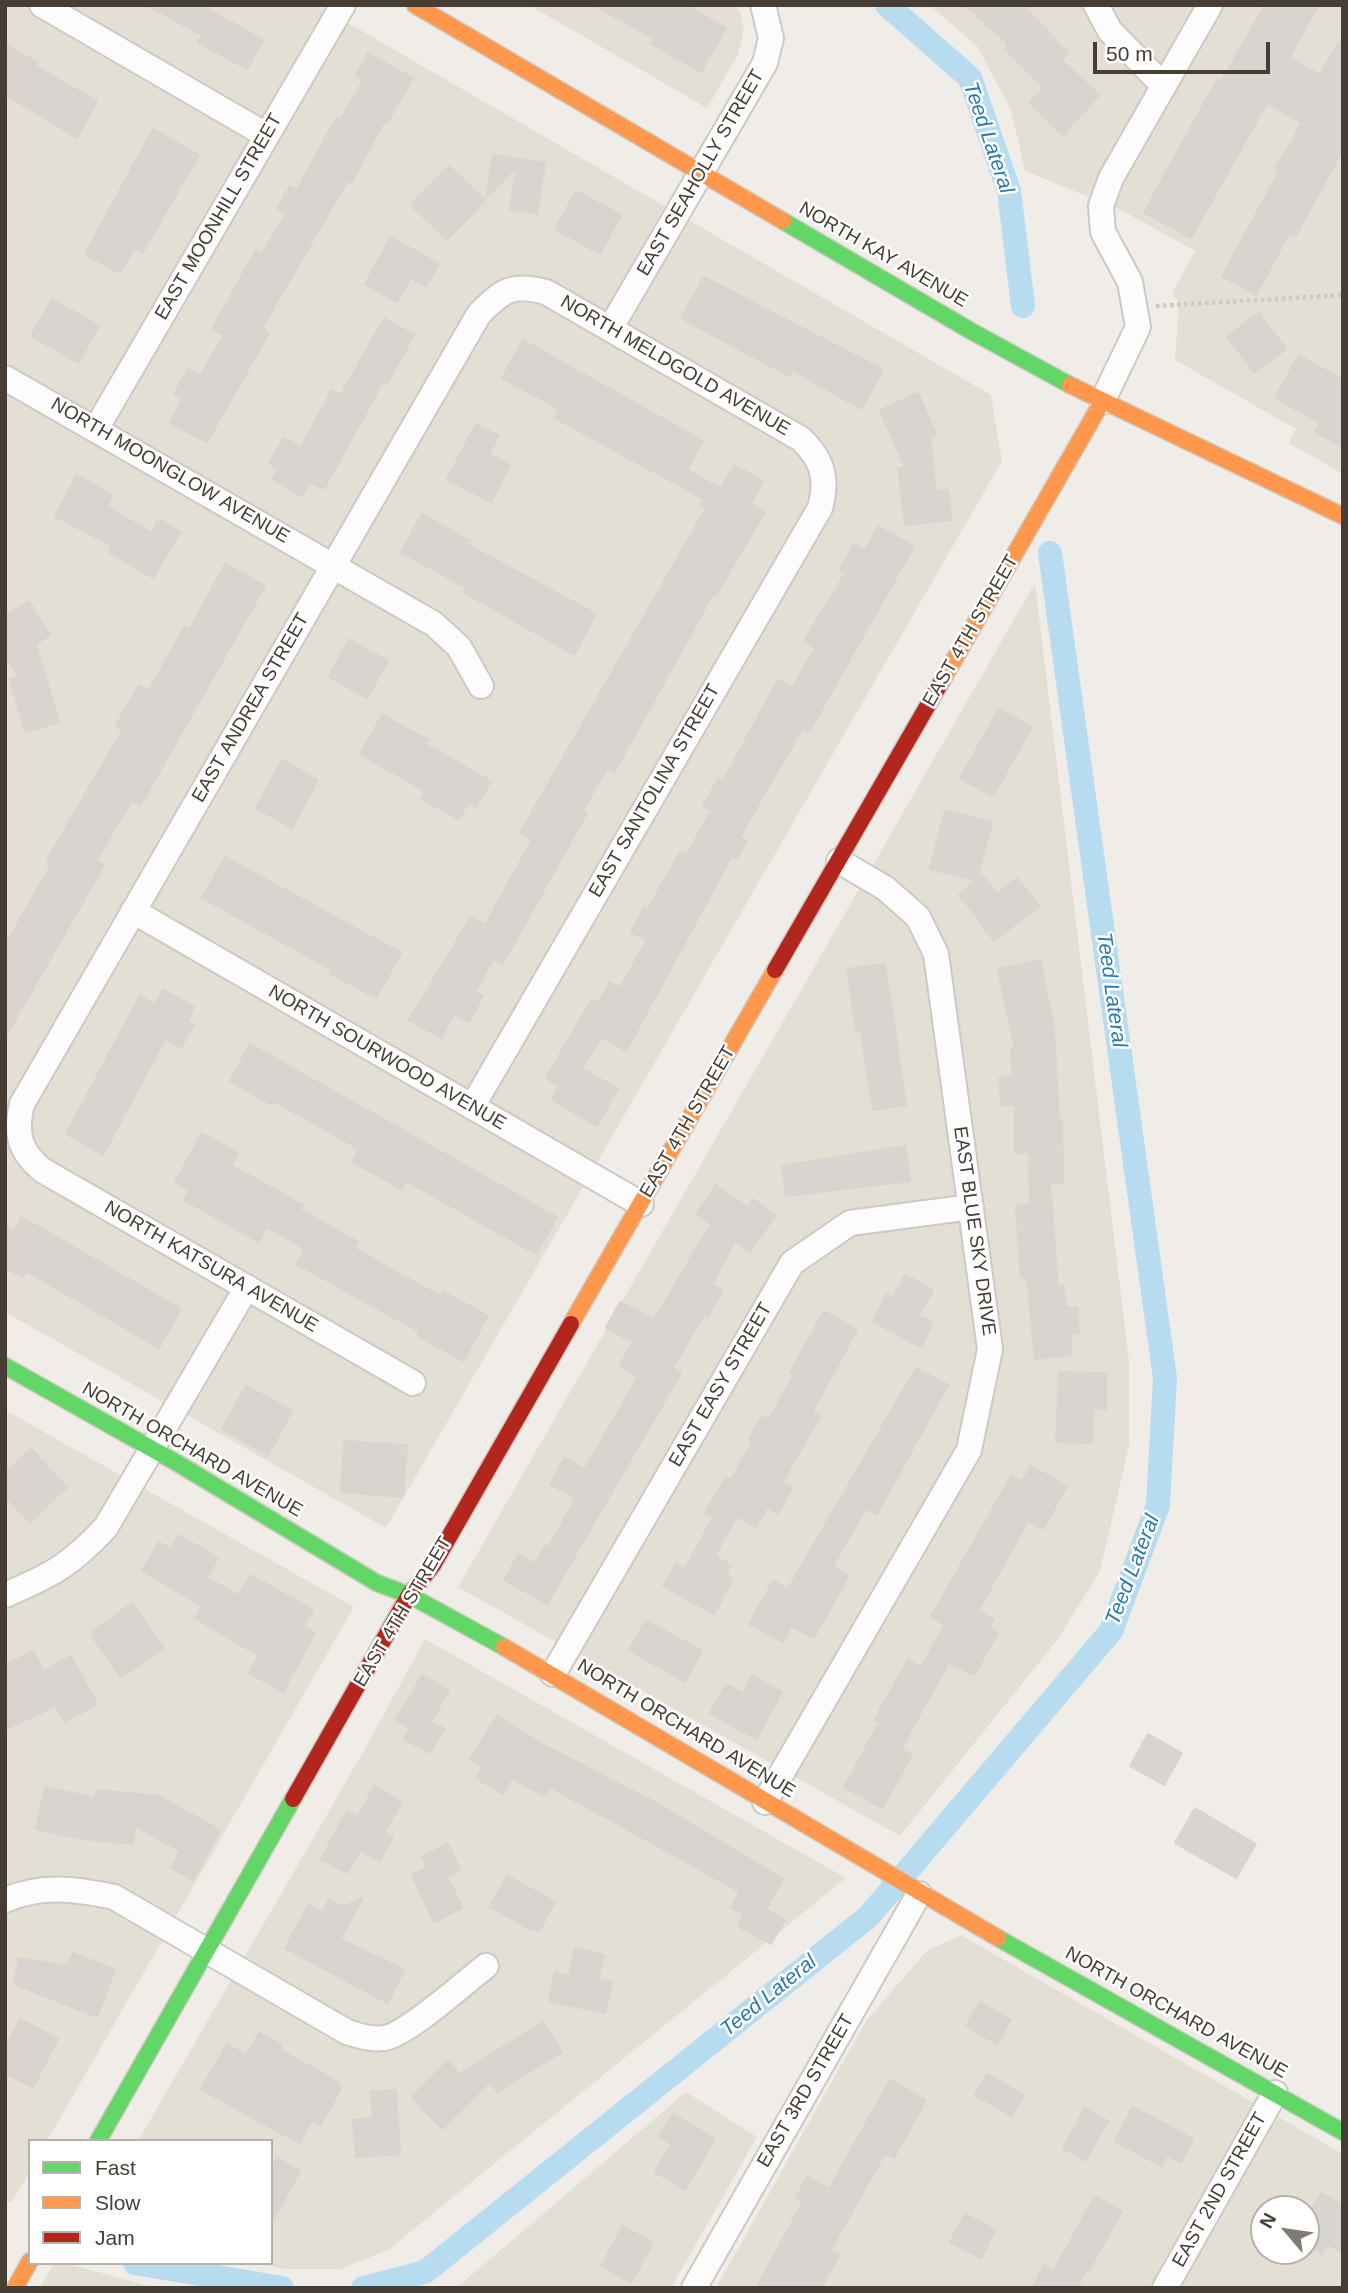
<!DOCTYPE html>
<html>
<head>
<meta charset="utf-8">
<style>
  body { margin:0 }
  #map { position:relative; width:1348px; height:2293px; overflow:hidden; background:#f0ede8; font-family:Arial,sans-serif }
  canvas { display:block }
  .frame { position:absolute; inset:0; border:7px solid #463e35; pointer-events:none }
  .legend { position:absolute; left:28px; top:2139px; width:245px; height:126px; box-sizing:border-box; background:#fff; border:2px solid #b5b2ae; margin:0; padding:9px 12px; list-style:none; font-size:21px; color:#463e35 }
  .legend li { display:flex; align-items:center; gap:14px; height:35px }
  .legend b { width:35px; border:2px solid #b5b2ae }
  .north { position:absolute; left:1250px; top:2195px; width:70px; height:70px; box-sizing:border-box; background:#fff; border:2px solid #b5b2ae; border-radius:50%; rotate:299deg; font-size:19px; font-weight:700; line-height:28px; text-align:center; color:#463e35 }
  .north::after { content:''; display:block; margin:auto; width:24px; height:32px; background:#827b74; clip-path:polygon(50% 0,100% 100%,50% 72%,0 100%) }
  .scale { position:absolute; left:1093px; top:42px; width:177px; height:32px; box-sizing:border-box; border:4px solid #463e35; border-top:0; padding-left:9px; font-size:21px; line-height:24px; white-space:nowrap; color:#463e35; -webkit-text-stroke:5px #fff; paint-order:stroke }
</style>
</head>
<body>
<div id="map">
<canvas width="1348" height="2293"></canvas>
<div class="frame"></div>
<ul class="legend">
<li><b style="height:9px;background:#63d668"></b>Fast</li>
<li><b style="height:9px;background:#ff974d"></b>Slow</li>
<li><b style="height:9px;background:#b3261e"></b>Jam</li>
</ul>
<div class="north">N</div>
<div class="scale">50 m</div>
</div>
<script>
const ctx = document.querySelector('canvas').getContext('2d');
ctx.lineJoin = 'round';
function paint(path, color) { ctx.fillStyle = color; ctx.fill(path, 'evenodd'); }
function stroke(path, color, width, dash) { ctx.strokeStyle = color; ctx.lineWidth = width; ctx.lineCap = dash ? 'butt' : 'round'; ctx.setLineDash(dash || []); ctx.stroke(path); }
function drawText(font, color, halo, rows, align = 'center') {
  ctx.font = font + ' Arial,sans-serif'; ctx.lineWidth = 5; ctx.setLineDash([]); ctx.textBaseline = 'middle'; ctx.strokeStyle = halo; ctx.fillStyle = color; for (const [text, x, y, turn = 0] of rows) {
    ctx.save(); ctx.translate(x, y); ctx.rotate((+turn || 0) * Math.PI / 180); ctx.textAlign = isNaN(turn) ? turn : align; if (halo) ctx.strokeText(text, 0, 0); ctx.fillText(text, 0, 0); ctx.restore();
  }
}
paint(new Path2D(`
  M5,5H317L991,395L1002,461L386,1528L5,1312Z
  M529,5H733L740,12L744,29L738,55L707,108Z
  M929,5H1343V474L1289,443L1296,429L1175,360L1179,303L1172,293L1195,251L1123,211L1025,171L1011,110L977,46Z
  M1035,583L1129,1361V1446L1100,1571L1058,1639L900,1836L458,1587Z
  M5,1410L354,1607L47,2141H30V2171L12,2202H5Z
  M425,1639L846,1878L388,2250L340,2269H285L259,2263H271V2141H138L362,1754Z
  M961,1935L1343,2154V2288H716L866,2021L927,1951ZM1264,2209H1306V2251H1264Z
  M686,2092L757,2137L671,2288H456Z
  M54,2263H65L157,2288H40Z`), '#e4dfd5');
stroke(new Path2D(`
  M887,5L970,78L1009,191L1023,306
  M135,2263L282,2288
  M363,2288L425,2272L869,1916L1111,1631L1158,1505L1165,1378L1050,553`), '#b7dcef', 24);
const building = new Path2D(`
  M147,5H201L263,40L247,69L198,42L202,35Z
  M593,5H685L726,28L701,72L652,44L655,39Z
  M965,5H1022L1068,53L1061,59L1099,95L1063,135L1030,103L1043,88L1005,49L1009,45Z
  M1265,5H1318L1289,58L1320,75L1343,35V149L1295,237L1289,234L1256,295L1222,276L1280,170L1276,168L1302,123L1267,103L1191,238L1144,212L1217,80L1221,82Z
  M5,44L37,62L35,66L97,101L77,138L5,94Z
  M368,53L413,78L387,123L384,121L352,182L348,180L262,328L269,333L207,442L170,423L183,398L174,394L188,369L200,376L224,335L212,329L256,250L262,254L286,214L277,208L290,186L297,190L336,118L340,120L364,79L356,75Z
  M153,129L199,155L143,252L135,247L120,273L85,254Z
  M493,155L545,163L537,214L510,209L517,166L486,198Z
  M449,166L485,200L447,240L411,205Z
  M576,191L621,215L600,254L555,229Z
  M391,237L439,264L426,286L411,278L397,302L365,284Z
  M704,277L883,370L861,409L792,370L789,376L681,318Z
  M52,299L99,326L78,363L31,336Z
  M1259,313L1286,349L1254,373L1227,336Z
  M384,318L414,335L387,384L383,382L324,489L310,482L302,496L272,479L278,469L269,463L284,438L301,447L332,390L341,395Z
  M523,340L703,441L687,469L721,489L734,465L763,481L751,504L765,512L716,595L713,594L614,773L607,769L583,810L587,813L502,965L493,960L475,992L483,996L469,1022L454,1014L441,1038L409,1020L471,917L485,925L532,840L520,833L706,508L701,505L704,499L555,418L560,409L502,378Z
  M1299,355L1343,380V447L1315,432L1320,423L1275,398Z
  M918,393L936,434L930,437L936,491L948,490L952,520L905,525L898,468L905,467L880,410Z
  M476,424L499,436L489,454L510,465L491,502L447,479Z
  M77,475L113,495L107,506L151,533L159,519L180,532L153,578L109,552L112,546L55,516Z
  M422,514L470,541L468,545L596,614L574,655L463,592L465,587L401,552Z
  M878,527L914,546L809,732L803,728L766,791L740,837L747,841L737,858L732,856L626,1051L602,1037L582,1068L618,1089L597,1126L552,1100L559,1086L546,1078L592,999L598,1003L610,982L620,988L647,940L631,932L644,908L647,910L681,851L687,854L711,811L703,806L718,779L723,781L778,680L792,688L815,648L804,641L846,572L840,569L854,544L865,550Z
  M225,564L265,586L140,806L132,801L96,860L104,865L5,1038V946L52,863L47,860L123,729L116,725L139,685L149,691L185,626L190,629Z
  M29,601L50,635L36,644L59,722L25,732L10,679L19,677L5,654V616Z
  M349,639L388,661L367,698L329,677Z
  M999,709L1032,727L993,796L960,778Z
  M382,715L428,740L425,744L491,781L476,807L468,803L459,819L421,799L425,791L360,754Z
  M282,760L318,780L292,828L256,808Z
  M945,810L992,822L977,880L983,876L997,894L1017,878L1039,906L994,941L959,894L977,881L930,869Z
  M225,857L401,953L376,998L330,973L332,970L202,898Z
  M1040,960L1054,1029L1059,1120H1062L1063,1183H1050L1058,1286H1063L1066,1308L1077,1307L1079,1333L1070,1334L1072,1355L1035,1359L1027,1277H1021L1016,1206L1030,1205L1029,1152L1015,1153V1104L1001,1105L999,1078L1013,1077L1011,1049H1015L998,969Z
  M885,964L906,1105L873,1110L861,1031L856,1032L847,969Z
  M163,990L194,1007L187,1021L194,1025L181,1048L165,1039L103,1155L66,1134L140,996L155,1004Z
  M250,1044L557,1217L536,1254L406,1181L402,1189L352,1162L359,1149L274,1101L272,1105L230,1081Z
  M202,1133L238,1153L231,1165L303,1205L300,1210L358,1242L354,1248L440,1296L443,1291L488,1316L463,1361L418,1336L420,1332L297,1264L305,1249L267,1227L259,1242L184,1200L189,1190L175,1182Z
  M905,1146L910,1181L786,1196L782,1166Z
  M716,1185L747,1207L753,1199L776,1215L750,1252L735,1241L712,1284L723,1290L708,1316L704,1314L673,1368L681,1373L547,1604L504,1580L518,1555L535,1564L545,1546L548,1548L576,1498L550,1484L564,1458L585,1469L638,1377L619,1366L633,1342L606,1328L620,1302L654,1320L711,1224L696,1214Z
  M22,1217L181,1309L159,1348L26,1271L23,1277L5,1268V1227L14,1232Z
  M905,1275L933,1290L919,1316L933,1323L921,1347L873,1322L886,1295L893,1298Z
  M824,1311L857,1330L812,1412L820,1416L783,1481L793,1487L778,1513L767,1507L756,1527L737,1516L715,1556L731,1565L726,1575L733,1579L714,1614L663,1586L676,1564L685,1569L713,1517L705,1513L726,1477L731,1480L753,1441L749,1439L762,1416L769,1420L794,1374L790,1372Z
  M916,1368L948,1385L877,1514L866,1508L833,1566L849,1575L814,1638L791,1626L783,1642L749,1624L773,1581L788,1589Z
  M1059,1372L1106,1373V1409L1093,1408L1092,1443L1056,1442Z
  M246,1386L292,1411L268,1455L222,1429Z
  M344,1441L407,1445L403,1497L341,1492Z
  M31,1449L67,1487L30,1522L5,1496V1473Z
  M1031,1466L1067,1486L1043,1529L1028,1521L978,1611L994,1620L989,1628L998,1633L974,1675L949,1662L901,1749L912,1755L882,1808L844,1787L879,1723L874,1720L908,1660L921,1667L945,1625L931,1617L1011,1476L1022,1482Z
  M179,1535L218,1558L207,1577L238,1596L251,1575L313,1610L304,1627L315,1633L283,1692L249,1673L259,1656L195,1618L202,1606L142,1571L159,1542L171,1549Z
  M132,1603L164,1648L121,1678L93,1638V1631Z
  M646,1620L702,1651L685,1682L629,1650Z
  M33,1651L44,1671L71,1656L97,1704L64,1722L56,1706L5,1729V1666Z
  M422,1675L449,1690L431,1722L444,1729L430,1753L404,1739L410,1728L396,1720Z
  M752,1676L782,1692L756,1739L710,1713L726,1684L743,1693Z
  M497,1716L544,1745L658,1804L783,1879L766,1909L785,1920L771,1944L738,1926L744,1914L731,1907L740,1892L603,1816L604,1813L602,1816L550,1787L545,1796L512,1778L502,1794L476,1778L483,1767L470,1759Z
  M1148,1734L1182,1753L1164,1785L1130,1766Z
  M375,1786L402,1802L384,1832L393,1837L379,1861L360,1850L347,1873L321,1859L347,1811L357,1817Z
  M45,1787L95,1798L96,1790L158,1796L220,1830L193,1880L171,1868L180,1851L135,1826L133,1844L83,1839L36,1829Z
  M1195,1808L1256,1844L1236,1878L1175,1843Z
  M448,1844L460,1870L448,1877L462,1908L434,1922L412,1875L427,1868L422,1857Z
  M507,1876L555,1902L540,1930H532L490,1907Z
  M363,1898L340,1939L404,1970L388,2003L285,1948L309,1904L323,1912L329,1899L343,1907Z
  M575,1948L604,1955L598,1979L612,1982L605,2013L549,2001L555,1973L569,1976Z
  M73,1953L115,1970L97,2017L14,1984L19,1958L67,1966Z
  M980,2002L1011,2020L997,2044L966,2026Z
  M20,2019L58,2039L33,2087L5,2073V2048Z
  M543,2022L562,2052L497,2092L490,2081L442,2129L412,2097L448,2061L460,2074Z
  M259,2033L282,2045L279,2049L340,2083V2090L320,2126L312,2121L299,2143L201,2089L227,2044L246,2055Z
  M987,2074L1024,2095L1011,2116L975,2095Z
  M890,2080L926,2100L894,2158L885,2153L830,2251L839,2256L821,2288H756L803,2202L796,2198L807,2177L829,2189Z
  M396,2090L400,2154L356,2157L353,2120L373,2118L371,2091Z
  M1133,2107L1193,2139L1181,2163L1167,2155L1161,2166L1115,2141Z
  M1085,2108L1108,2121L1085,2161L1063,2148Z
  M673,2114L715,2139L685,2190L655,2172L671,2144L659,2137Z
  M277,2158L300,2171L271,2224V2169Z
  M1321,2193L1343,2205V2253L1327,2244L1322,2254L1306,2245V2220Z
  M1095,2196L1122,2211L1089,2270L1087,2269L1078,2284L1085,2288H1032L1044,2265L1054,2270Z
  M965,2214L995,2230L981,2258L950,2242Z
  M623,2226L653,2243L631,2283L601,2266Z`);
paint(building, '#d8d4cf');
stroke(building, '#d8d4ce', 2);
const street = new Path2D(`
  M42,5L266,135
  M1096,5L1110,31L1164,86
  M610,329L765,63L771,38L763,5
  M5,378L434,624L459,647L481,686
  M1102,402L1138,327L1130,282L1103,232L1101,206L1111,178L1210,5
  M96,429L343,5
  M133,911L641,1204
  M413,1383L42,1170C19,1151 15,1133 22,1104L479,314C503,290 512,283 546,292L801,439C823,460 828,479 820,508L472,1107
  M5,1595C52,1575 71,1565 106,1527L247,1287
  M553,1674L792,1263L850,1223L971,1207
  M765,1802L969,1450L990,1349L936,954L918,917L885,888L839,861
  M5,1900C42,1884 76,1889 114,1897L347,2032C360,2036 371,2040 384,2038C407,2035 465,1982 486,1966
  M694,2288L919,1894
  M1165,2288L1275,2093`);
const fast = new Path2D(`
  M783,221L971,331L1070,385
  M5,1366L177,1463L377,1583L409,1595L504,1647
  M998,1938L1343,2132
  M98,2141L293,1799`);
const slow = new Path2D(`
  M415,5L783,221
  M1070,385L1343,516
  M943,679L1102,402
  M571,1324L775,970
  M504,1647L998,1938
  M15,2288L30,2261`);
const jam = new Path2D(`
  M775,970L943,679
  M293,1799L409,1595L433,1565L571,1324`);
stroke(street, '#cdc9c4', 28);
stroke(fast, '#cfcabf', 19);
stroke(slow, '#cfcabf', 19);
stroke(jam, '#cfcabf', 19);
stroke(new Path2D(`
  M1156,306L1343,295`), '#cecbc6', 4.5, [3.5, 3.5]);
stroke(street, '#fdfcfc', 24);
stroke(fast, '#63d668', 16);
stroke(slow, '#ff974d', 16);
stroke(jam, '#b3261e', 16);
drawText('19px', '#463e35', '#fff', [
  ["EAST SEAHOLLY STREET",701,173,-60],
  ["EAST MOONHILL STREET",219,217,-60],
  ["NORTH KAY AVENUE",883,255,30],
  ["NORTH MELDGOLD AVENUE",675,366,30],
  ["NORTH MOONGLOW AVENUE",170,471,30],
  ["EAST 4TH STREET",971,631,-60],
  ["EAST ANDREA STREET",251,708,-60],
  ["EAST SANTOLINA STREET",655,791,-60],
  ["NORTH SOURWOOD AVENUE",387,1058,30],
  ["EAST 4TH STREET",688,1122,-60],
  ["EAST BLUE SKY DRIVE",974,1231,82],
  ["NORTH KATSURA AVENUE",211,1267,30],
  ["EAST EASY STREET",721,1385,-60],
  ["NORTH ORCHARD AVENUE",192,1450,30],
  ["EAST 4TH STREET",403,1612,-59],
  ["NORTH ORCHARD AVENUE",686,1729,31],
  ["NORTH ORCHARD AVENUE",1176,2013,29],
  ["EAST 3RD STREET",806,2091,-60],
  ["EAST 2ND STREET",1220,2190,-61]
]);
drawText('italic 21px', '#2a7aac', '#fff', [
  ["Teed Lateral",988,138,71],
  ["Teed Lateral",1111,990,82],
  ["Teed Lateral",1133,1570,-69],
  ["Teed Lateral",769,1996,-39]
]);
</script>
</body>
</html>
